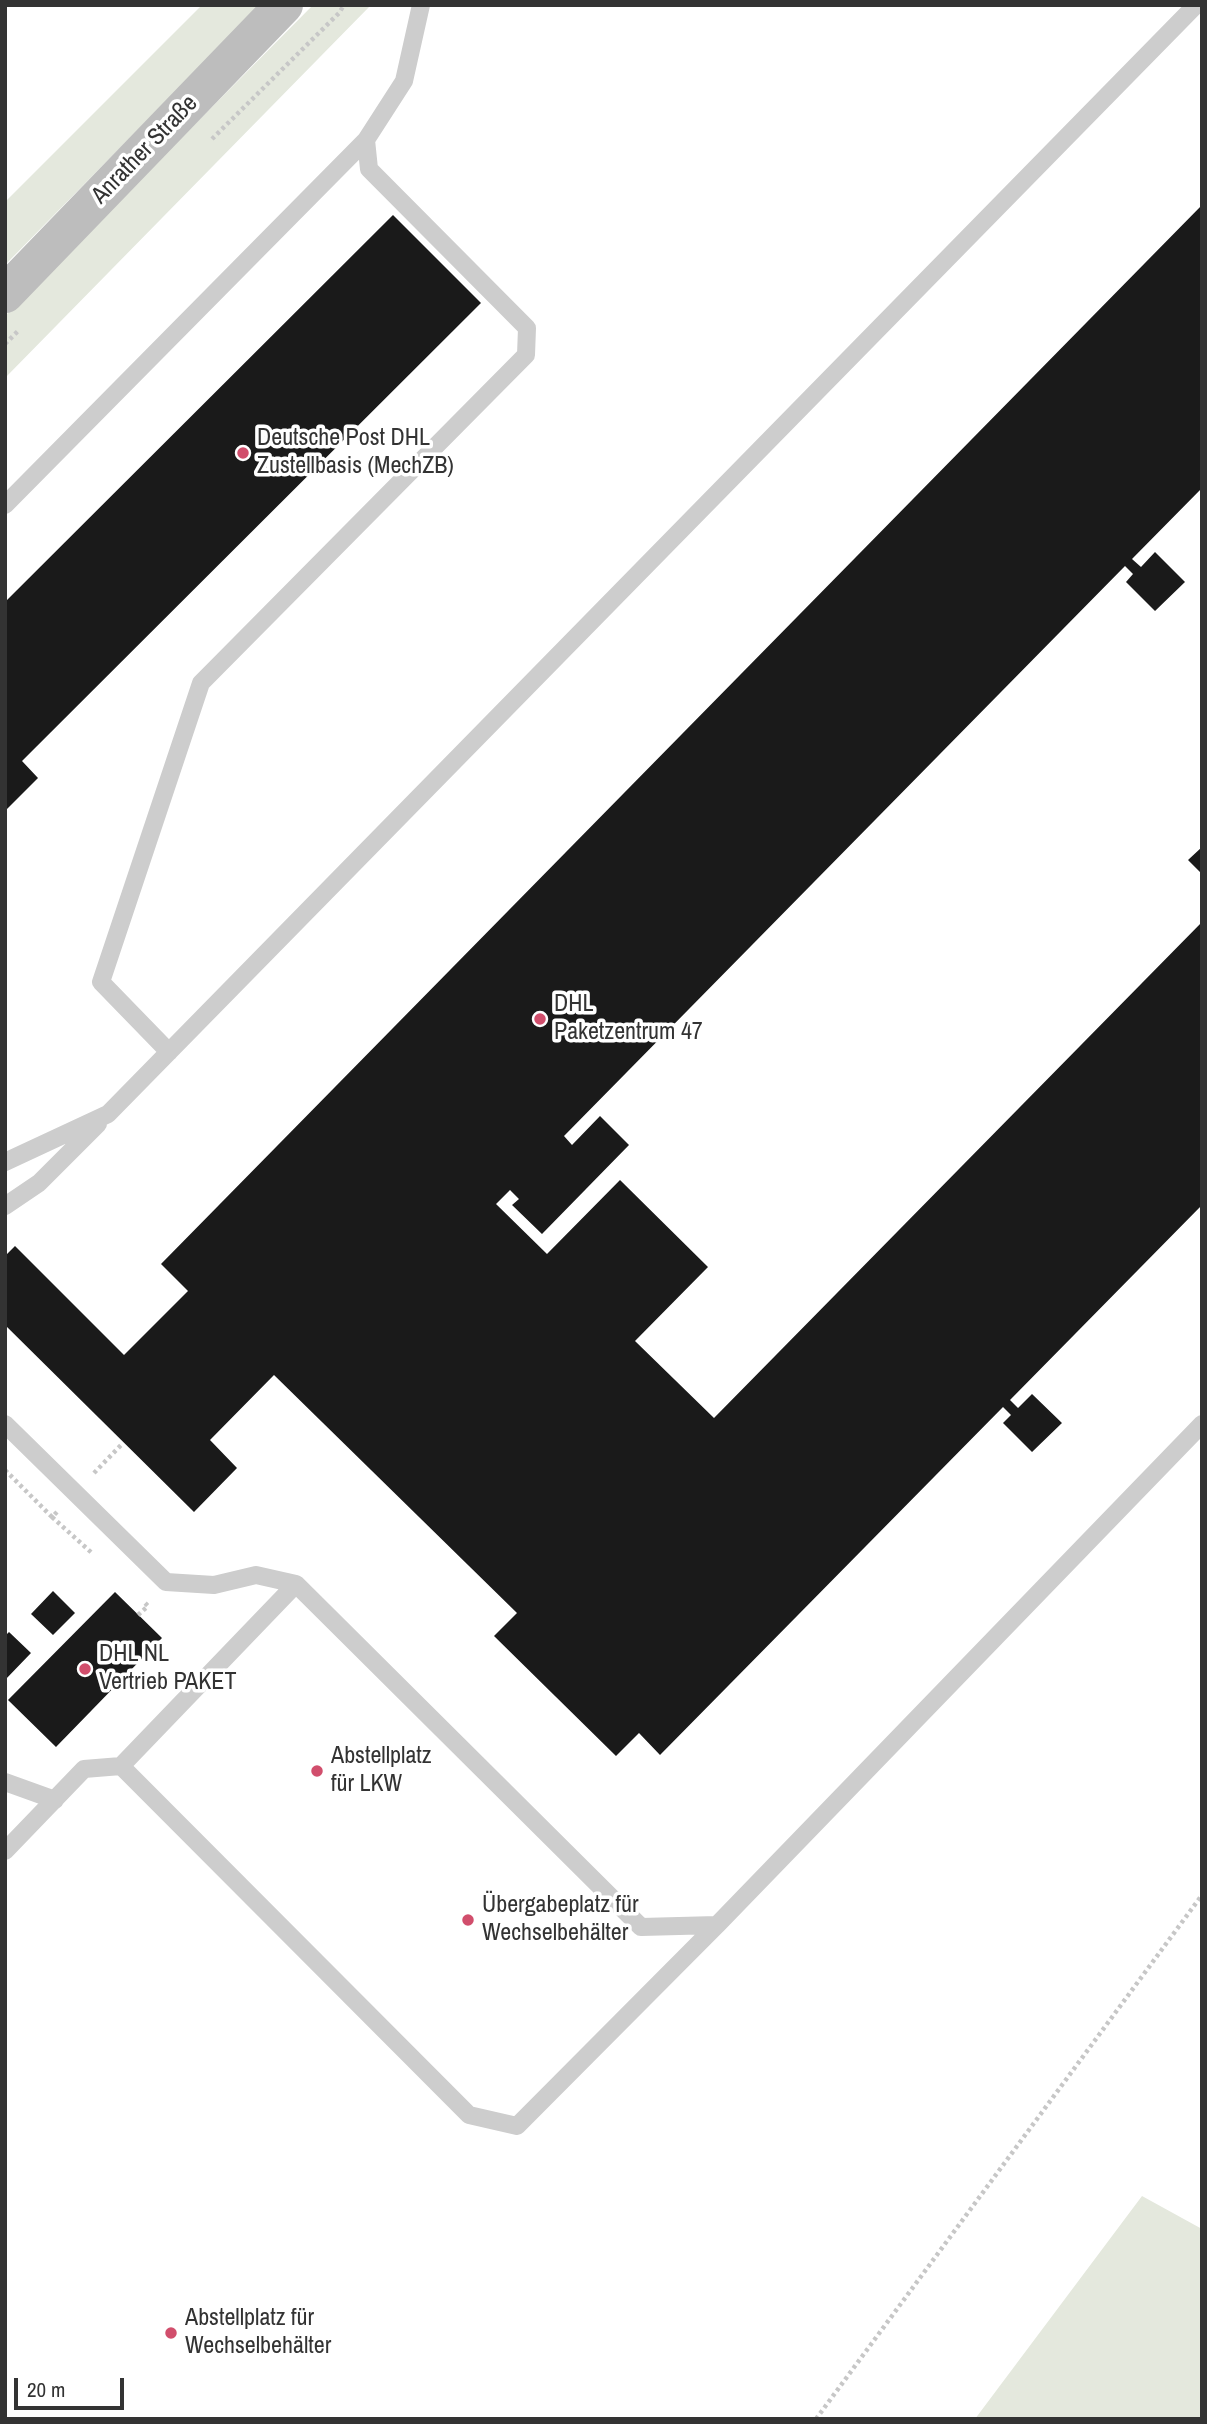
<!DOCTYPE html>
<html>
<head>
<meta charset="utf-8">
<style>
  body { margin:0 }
  #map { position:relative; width:1207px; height:2424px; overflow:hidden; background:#fff; font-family:"Archivo Narrow",sans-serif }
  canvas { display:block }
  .frame { position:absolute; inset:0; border:7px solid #333; pointer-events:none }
  .scale { position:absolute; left:14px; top:2378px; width:110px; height:32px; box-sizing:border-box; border:4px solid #333; border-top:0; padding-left:9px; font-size:21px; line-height:24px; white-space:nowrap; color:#333; -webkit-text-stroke:5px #fff; paint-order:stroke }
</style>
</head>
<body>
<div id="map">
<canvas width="1207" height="2424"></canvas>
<div class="frame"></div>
<div class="scale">20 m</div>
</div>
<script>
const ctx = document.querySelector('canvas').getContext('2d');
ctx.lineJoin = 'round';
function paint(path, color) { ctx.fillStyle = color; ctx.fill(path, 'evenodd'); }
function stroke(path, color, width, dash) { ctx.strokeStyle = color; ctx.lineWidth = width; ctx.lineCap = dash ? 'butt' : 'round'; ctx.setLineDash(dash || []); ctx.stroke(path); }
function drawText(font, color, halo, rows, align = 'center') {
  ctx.font = font + ' "Archivo Narrow",sans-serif'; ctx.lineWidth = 7; ctx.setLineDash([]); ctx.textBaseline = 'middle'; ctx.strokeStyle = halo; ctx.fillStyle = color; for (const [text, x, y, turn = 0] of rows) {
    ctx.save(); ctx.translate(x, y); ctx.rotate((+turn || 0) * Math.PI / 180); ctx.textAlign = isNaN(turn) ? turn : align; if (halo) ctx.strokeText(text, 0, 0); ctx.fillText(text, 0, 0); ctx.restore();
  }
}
paint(new Path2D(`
  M202,5H260L5,265V202Z
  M313,5H371L5,378V316Z
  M1142,2196L1202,2229V2419H975Z`), '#e4e8dd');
paint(new Path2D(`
  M1202,205V488L1132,559L1141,567L1155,552L1185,582L1155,611L1126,582L1133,574L1125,566L564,1136L572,1145L600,1116L629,1145L542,1234L512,1205L519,1199L510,1190L496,1204L547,1254L620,1180L708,1267L635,1341L714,1418L1202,922V1205L1010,1400L1018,1408L1032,1394L1062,1423L1032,1452L1003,1423L1011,1415L1003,1407L660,1755L639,1733L616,1756L494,1636L517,1613L274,1375L210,1440L237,1468L194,1512L5,1325V1256L15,1246L124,1355L188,1291L161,1264Z
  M393,215L481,303L22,761L38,778L5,811V602Z
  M1202,847V874L1188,860Z
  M53,1591L75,1613L53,1635L31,1614Z
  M115,1592L162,1638L56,1747L8,1700Z
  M9,1632L31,1653L5,1680V1636Z`), '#1a1a1a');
stroke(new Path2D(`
  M212,139L339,13L344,5
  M5,344L19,330
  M5,1470L52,1517L57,1512
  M94,1473L123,1443
  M52,1517L93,1554
  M138,1615L148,1606L145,1603
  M816,2419L1202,1895`), '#c7c7c7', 4.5, [3.5, 3.5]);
stroke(new Path2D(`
  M5,505L366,140L404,81L421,5
  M169,1052L101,982L201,683L526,355L527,328L369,169L366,140
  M5,1162L108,1114L1196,5
  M5,1206L39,1183L98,1124
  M5,1424L166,1582L214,1585L256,1575L296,1584L641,1927L717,1925L1202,1424
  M121,1766L469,2115L517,2126L717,1925
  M5,1782L55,1800
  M5,1851L84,1769L121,1766L296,1584`), '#cdcdcd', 18);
stroke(new Path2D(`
  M5,294L284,5`), '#bdbdbd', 38);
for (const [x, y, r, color] of [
  [243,453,7,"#d14e6c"],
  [540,1019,7,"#d14e6c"],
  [85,1669,7,"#d14e6c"],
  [317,1771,7,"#d14e6c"],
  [468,1920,7,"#d14e6c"],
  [171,2333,7,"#d14e6c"]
]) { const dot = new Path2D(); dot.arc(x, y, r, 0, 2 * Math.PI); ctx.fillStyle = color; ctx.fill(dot); stroke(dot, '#fff', 2.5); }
drawText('24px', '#333', '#fff', [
  ["Anrather Straße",145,150,-46]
]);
drawText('24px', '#333', '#fff', [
  ["Deutsche Post DHL",257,439],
  ["Zustellbasis (MechZB)",257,467],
  ["DHL",554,1005],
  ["Paketzentrum 47",554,1033],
  ["DHL NL",99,1655],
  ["Vertrieb PAKET",99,1683],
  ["Abstellplatz",331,1757],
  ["für LKW",331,1785],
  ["Übergabeplatz für",482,1906],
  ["Wechselbehälter",482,1934],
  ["Abstellplatz für",185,2319],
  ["Wechselbehälter",185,2347]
], 'left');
</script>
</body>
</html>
